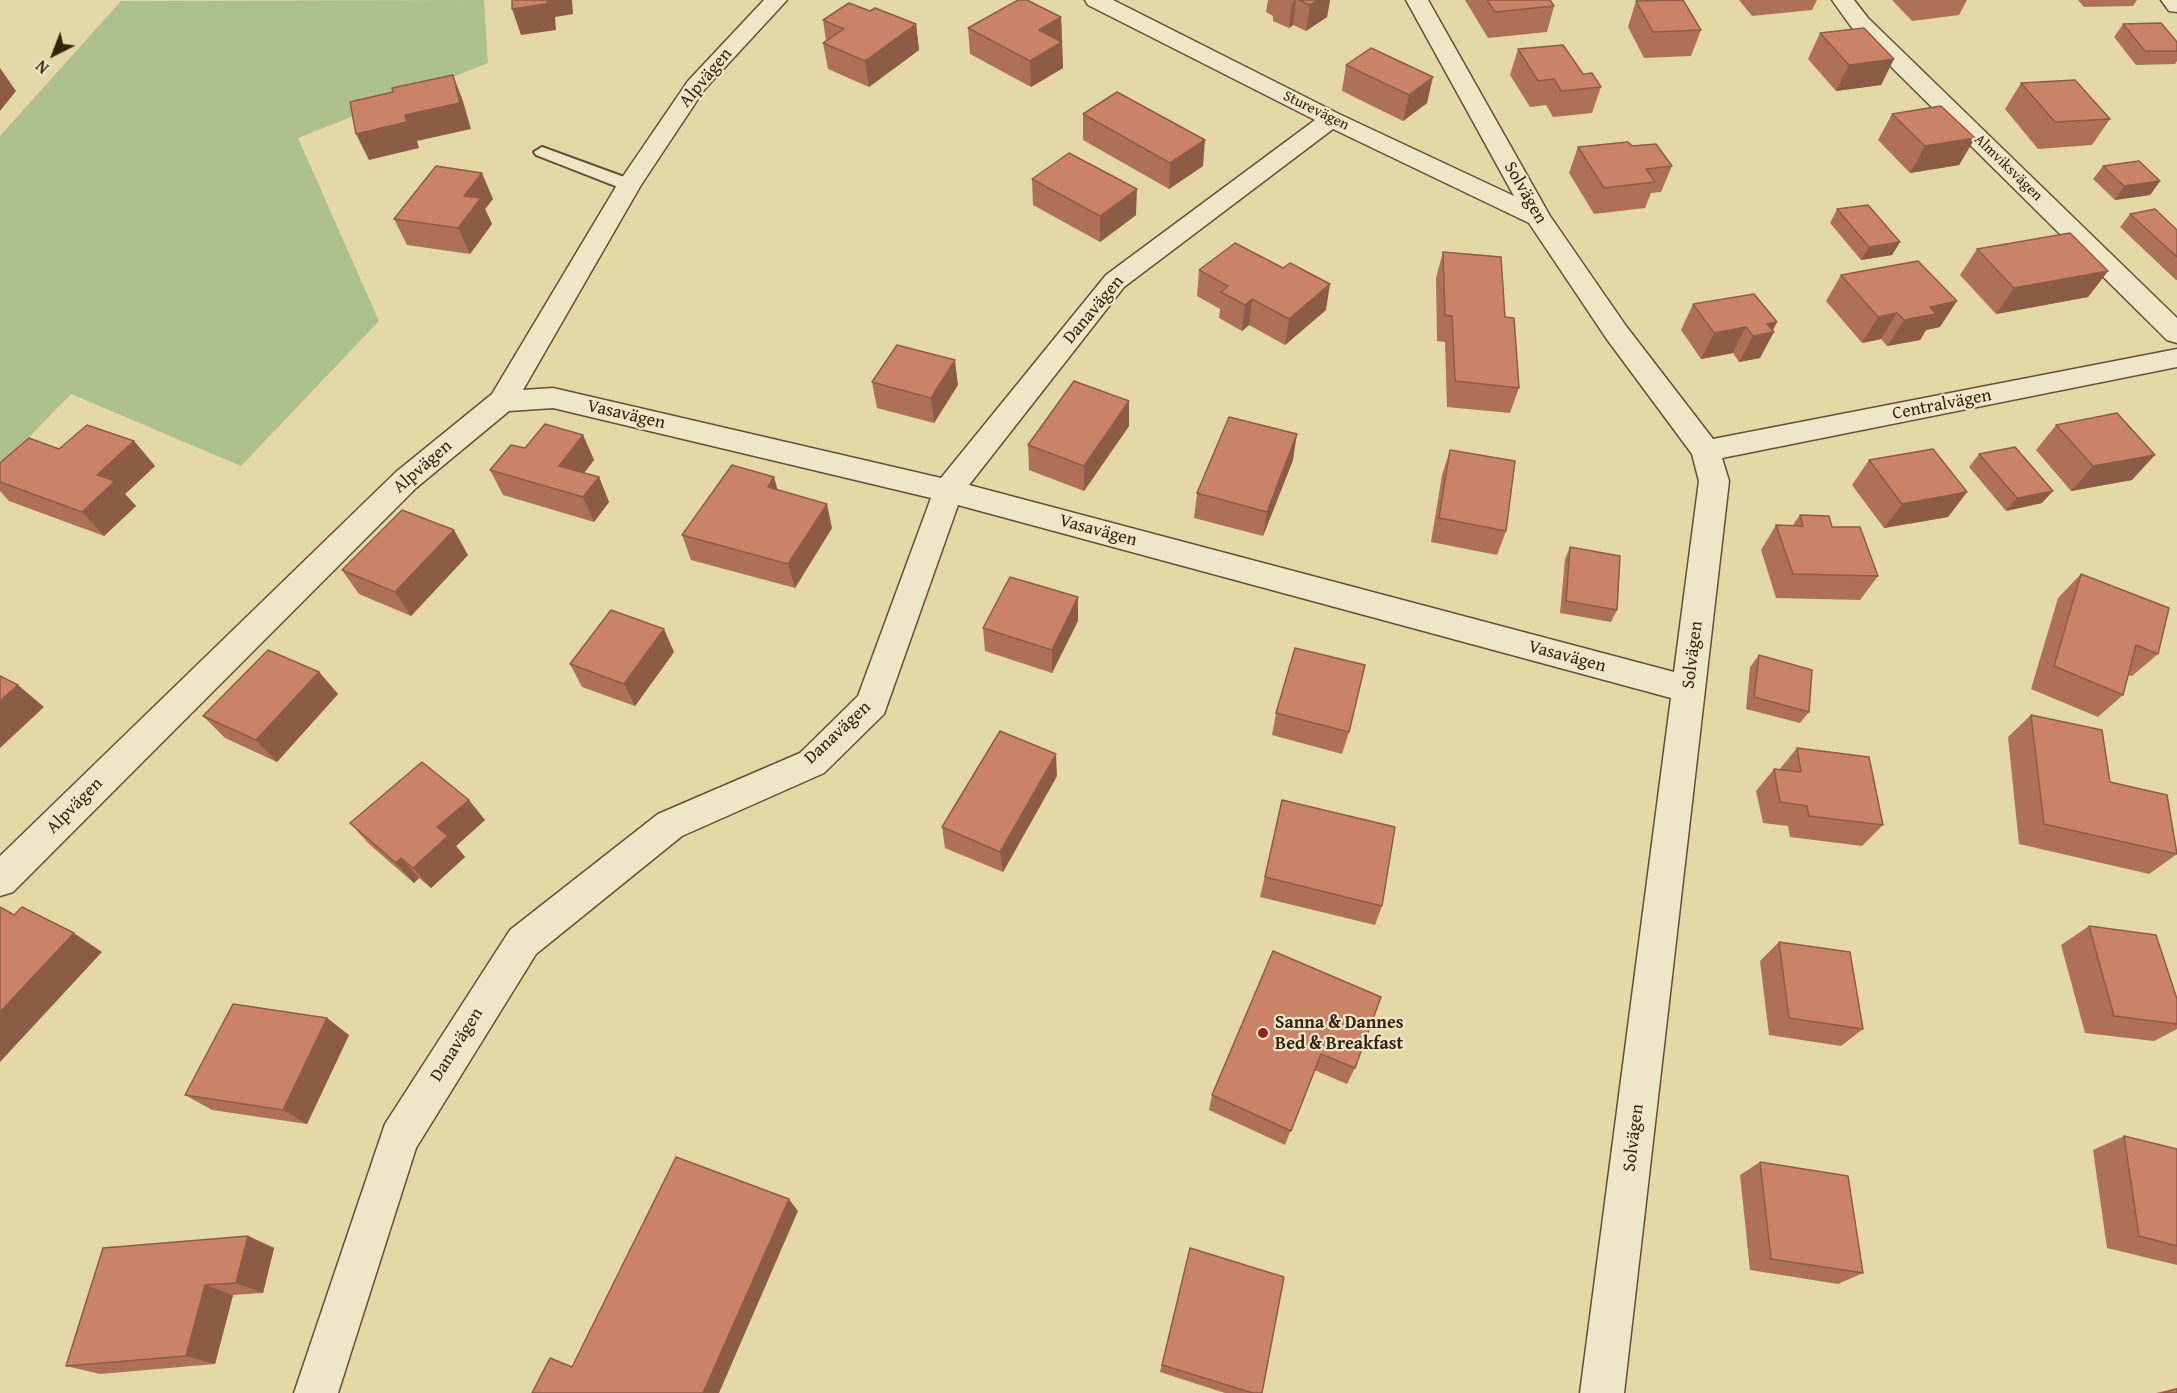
<!DOCTYPE html>
<html>
<head>
<meta charset="utf-8">
<style>
  body { margin:0 }
  #map { position:relative; width:2177px; height:1393px; overflow:hidden; background:#e5d8a7; font-family:"Gentium Book Plus",serif }
  canvas { display:block }
  .north { position:absolute; left:24px; top:24px; width:60px; height:60px; -webkit-text-stroke:4px #eee6c6; paint-order:stroke; rotate:222deg; font-size:16px; font-weight:700; line-height:24px; text-align:center; color:#372210 }
  .north::after { content:''; display:block; margin:auto; width:21px; height:27px; background:#372210; clip-path:polygon(50% 0,100% 100%,50% 72%,0 100%) }
</style>
</head>
<body>
<div id="map">
<canvas width="2177" height="1393"></canvas>
<div class="north">N</div>
</div>
<script>
const ctx = document.querySelector('canvas').getContext('2d');
ctx.lineJoin = 'round';
function paint(path, color) { ctx.fillStyle = color; ctx.fill(path, 'evenodd'); }
function stroke(path, color, width, dash) { ctx.strokeStyle = color; ctx.lineWidth = width; ctx.lineCap = dash ? 'butt' : 'round'; ctx.setLineDash(dash || []); ctx.stroke(path); }
function drawText(font, color, halo, rows, align = 'center') {
  ctx.font = font + ' "Gentium Book Plus",serif'; ctx.lineWidth = 4.5; ctx.setLineDash([]); ctx.textBaseline = 'middle'; ctx.strokeStyle = halo; ctx.fillStyle = color; for (const [text, x, y, turn = 0] of rows) {
    ctx.save(); ctx.translate(x, y); ctx.rotate((+turn || 0) * Math.PI / 180); ctx.textAlign = isNaN(turn) ? turn : align; if (halo) ctx.strokeText(text, 0, 0); ctx.fillText(text, 0, 0); ctx.restore();
  }
}
paint(new Path2D(`
  M484,0L488,63L298,138L379,321L241,466L71,394L0,467V136L121,1Z`), '#aec08c');
const lane = new Path2D(`
  M542,147L635,181L637,185L629,190L623,189L536,155L534,152Z`);
const street = new Path2D(`
  M764,0H787L704,90L641,185L523,390L553,388L941,478L1106,275L1315,120L1088,5L1085,0H1113L1339,114L1514,196L1406,0H1428L1550,216L1626,326L1713,439L2177,349V367L1722,458L1729,481L1624,1393H1580L1671,698L958,505L884,714L824,773L682,836L536,954L416,1148L338,1393H294L385,1124L510,930L658,814L800,753L858,696L931,498L553,408L509,411L416,488L13,892L0,896V856L396,472L492,394L617,185L688,81ZM1333,129L1529,223L1606,338L1692,454L1699,481L1674,672L969,485L1124,287Z
  M1832,0H1854L1868,18L2177,318V343L2167,340L1852,28Z
  M2161,0H2177V12L2169,11Z`);
stroke(lane, '#625036', 4);
stroke(street, '#625036', 3);
paint(lane, '#eee6c6');
paint(street, '#eee6c6');
paint(new Path2D(`
  M1268,0H1330L1327,17L1306,31L1293,25L1289,28L1273,21V16L1266,12Z
  M1465,0H1550L1554,6L1547,32L1488,38Z
  M1739,0H1817L1812,10L1752,16Z
  M1892,0H1967L1959,15L1912,21Z
  M2078,0H2137L2133,6L2084,7Z
  M1636,1L1701,30L1691,56L1644,58L1628,27Z
  M870,11L916,24L919,50L869,87L828,69L823,43L826,41L823,20Z
  M1061,17L1063,68L1031,87L970,54L968,28Z
  M2123,24L2177,42V61L2175,64L2136,65L2114,37Z
  M1820,33L1894,59L1881,85L1836,91L1808,59Z
  M1518,49L1583,74L1601,87L1592,113L1553,117L1546,105L1530,107L1510,75Z
  M1346,65L1427,103L1403,121L1342,91Z
  M2021,83L2110,119L2092,145L2038,149L2005,109Z
  M1083,114L1203,166L1169,189L1083,140Z
  M1892,114L1975,138L1959,165L1910,173L1878,140Z
  M1632,146L1672,166L1661,192L1651,193L1645,208L1594,214L1569,173L1578,147Z
  M2103,166L2160,181L2150,195L2115,200L2093,179Z
  M1032,179L1136,215L1100,242L1033,205Z
  M493,199L485,209L492,224L470,254L407,245L394,219Z
  M1837,209L1900,242L1892,255L1861,260L1830,223Z
  M2130,214L2177,230V280H2176L2120,227Z
  M1977,249L2108,271L2088,297L1996,314L1960,275Z
  M1443,252L1505,317L1519,388L1510,413L1447,407L1445,342L1437,341L1436,278Z
  M1199,270L1326,310L1285,345L1249,325L1242,331L1219,318L1220,309L1197,296Z
  M1841,275L1940,327L1926,330L1920,340L1887,346L1881,339L1862,343L1826,301Z
  M1693,304L1777,322L1760,358L1739,362L1733,353L1701,359L1681,330Z
  M872,382L958,385L934,423L877,408Z
  M1129,401V426L1084,491L1029,470L1028,445Z
  M2056,425L2132,480L2071,491L2036,450Z
  M583,435L594,460L584,473L599,477L609,502L594,522L503,495L490,470L525,448Z
  M134,441L155,466L125,494L136,506L104,536L9,501L0,491V463Z
  M1450,450L1506,531L1497,555L1431,542L1442,475Z
  M1979,454L2042,503L2006,511L1969,467Z
  M1293,460L1263,536L1194,518L1197,493Z
  M1869,460L1967,492L1948,517L1884,528L1852,485Z
  M778,490L832,528L795,588L691,560L682,535Z
  M1800,515L1832,527L1878,576L1860,600L1776,598L1761,550L1776,525L1792,526Z
  M1570,547L1617,610L1611,622L1560,613L1565,559Z
  M468,555L411,616L359,594L342,570Z
  M2081,574L2158,654L2132,676L2128,675L2123,695L2098,717L2031,689L2058,598Z
  M1078,597V621L1052,673L985,651L983,628Z
  M674,652L635,706L582,687L570,664Z
  M1759,655L1809,712L1800,723L1746,709L1750,667Z
  M319,672L338,694L277,762L225,738L203,716Z
  M1276,713L1349,732L1342,754L1272,735Z
  M2031,715L2110,782L2177,851V854L2149,874L2019,844L2008,737Z
  M1797,748L1883,825L1862,846L1790,837L1788,826L1763,823L1756,791L1774,769L1779,770Z
  M1057,776L1003,872L945,848L942,827Z
  M1282,800L1382,906L1375,925L1260,897Z
  M485,820L456,846L465,857L431,888L419,878L414,883L369,844L350,823Z
  M2089,926L2177,999V1029L2154,1041L2085,1033L2061,945Z
  M1779,942L1863,1029L1841,1046L1769,1035L1760,961Z
  M1273,951L1355,1068L1347,1084L1314,1070L1285,1145L1209,1110L1212,1095Z
  M349,1035L307,1124L212,1110L185,1095Z
  M2124,1136L2177,1149V1265L2107,1248L2093,1150Z
  M1760,1162L1863,1273L1838,1284L1750,1270L1740,1175Z
  M248,1236L274,1248L263,1293L233,1295L215,1364L100,1374L66,1366Z
  M1190,1248L1262,1393H1225L1160,1372Z
  M2177,1388V1393H2156Z`), '#ae7158');
paint(new Path2D(`
  M547,0H572L573,14L555,17L556,30L521,35L512,9Z
  M1295,0H1296L1293,25L1289,28L1292,2Z
  M1318,0H1330L1327,17L1306,31L1310,5Z
  M1061,17L1063,68L1031,87L1030,61L1039,30Z
  M916,24L919,50L869,87L865,61Z
  M1894,59L1881,85L1836,91L1849,65Z
  M0,68L16,91L0,111Z
  M453,75L463,101L471,129L417,141L419,148L369,160L356,134Z
  M1433,77L1427,103L1403,121L1409,95Z
  M1975,138L1959,165L1910,173L1925,146Z
  M1205,140L1203,166L1169,189L1170,163Z
  M482,173L493,199L485,209L492,224L470,254L458,228L464,196Z
  M2160,181L2150,195L2115,200L2124,186Z
  M1137,189L1136,215L1100,242V216Z
  M1900,242L1892,255L1861,260L1869,247Z
  M2108,271L2088,297L1996,314L2014,288Z
  M1330,284L1326,310L1285,345L1289,319Z
  M1252,299L1249,325L1242,331L1245,305Z
  M1957,301L1940,327L1926,330L1920,340L1887,346L1904,320L1930,307Z
  M1897,313L1881,339L1862,343L1878,317Z
  M1777,322L1771,333L1774,332L1760,358L1739,362L1753,336L1767,324Z
  M1746,327L1733,353L1701,359L1714,333Z
  M955,360L958,385L934,423L931,398Z
  M1129,401V426L1084,491V466Z
  M1297,434L1293,460L1263,536L1267,512Z
  M583,435L594,460L570,491L559,466Z
  M134,441L155,466L125,494L136,506L104,536L82,512L97,475Z
  M2155,455L2132,480L2071,491L2093,466Z
  M599,477L609,502L594,522L583,497Z
  M774,477L781,502L768,487Z
  M2053,491L2042,503L2006,511L2017,498Z
  M1967,492L1948,517L1884,528L1902,504Z
  M827,504L832,528L795,588L788,564Z
  M454,530L468,555L411,616L395,592Z
  M1078,597V621L1052,673V650Z
  M664,629L674,652L635,706L624,684Z
  M319,672L338,694L277,762L256,740Z
  M18,685L44,707L0,748V701Z
  M1056,754L1057,776L1003,872L1000,852Z
  M469,800L485,820L456,846L465,857L431,888L413,868L437,827Z
  M401,858L419,878L414,883L396,863Z
  M74,933L102,952L0,1062V1012Z
  M327,1018L349,1035L307,1124L283,1110Z
  M789,1199L798,1211L719,1393H703Z
  M248,1236L274,1248L263,1293L236,1283Z
  M205,1285L233,1295L215,1364L186,1356Z`), '#8d5c47');
const building = new Path2D(`
  M512,0H547V4L512,9Z
  M1018,0H1027L1061,17L1039,30L1062,42L1030,61L968,28Z
  M1299,0H1318L1310,5Z
  M1487,0H1550L1554,6L1495,12Z
  M1683,0L1701,30L1653,32L1636,1Z
  M849,3L870,11L875,8L916,24L865,61L823,43L844,29L823,20Z
  M2161,23L2177,42V51H2145L2123,24Z
  M1864,28L1894,59L1849,65L1820,33Z
  M1563,45L1583,74L1592,73L1601,87L1561,91L1554,79L1538,81L1518,49Z
  M1371,48L1433,77L1409,95L1346,65Z
  M453,75L460,103L405,115L407,122L356,134L350,102L393,92L392,88Z
  M2075,80L2110,119L2055,122L2021,83Z
  M1117,92L1205,140L1170,163L1083,114Z
  M1941,106L1975,138L1925,146L1892,114Z
  M1628,142L1632,146L1656,144L1672,166L1646,169L1655,182L1604,188L1578,147Z
  M1069,153L1137,189L1100,216L1032,179Z
  M2139,161L2160,181L2124,186L2103,166Z
  M436,166L482,173L464,196L481,198L458,228L394,219Z
  M1868,205L1900,242L1869,247L1837,209Z
  M2155,209L2177,230V257L2130,214Z
  M2070,233L2108,271L2014,288L1977,249Z
  M1235,243L1283,268L1290,263L1330,284L1289,319L1252,299L1245,305L1221,292L1228,286L1199,270Z
  M1443,252L1501,257L1505,317L1514,318L1519,388L1455,381L1452,316L1445,315Z
  M1918,261L1957,301L1930,307L1936,314L1904,320L1897,313L1878,317L1841,275Z
  M1754,294L1777,322L1767,324L1774,332L1753,336L1746,327L1714,333L1693,304Z
  M897,345L955,360L931,398L872,382Z
  M1074,381L1129,401L1084,466L1028,445Z
  M2117,413L2155,455L2093,466L2056,425Z
  M1229,417L1297,434L1267,512L1197,493Z
  M545,424L583,435L559,466L599,477L583,497L490,470L511,445L525,448Z
  M87,425L134,441L97,475L115,481L82,512L0,482V463L29,438L59,449Z
  M2015,447L2053,491L2017,498L1979,454Z
  M1933,449L1967,492L1902,504L1869,460Z
  M1450,450L1515,461L1506,531L1439,518Z
  M732,465L774,477L768,487L827,504L788,564L682,535Z
  M402,510L454,530L395,592L342,570Z
  M1800,515L1829,516L1832,527H1860L1878,576L1793,574L1776,525L1803,526Z
  M1570,547L1620,556L1617,610L1566,601Z
  M2081,574L2169,608L2158,654L2136,645L2123,695L2054,666Z
  M1010,577L1078,597L1052,650L983,628Z
  M611,610L664,629L624,684L570,664Z
  M1295,648L1365,665L1349,732L1276,713Z
  M268,650L319,672L256,740L203,716Z
  M1759,655L1812,670L1809,712L1754,697Z
  M0,676L18,685L0,701Z
  M2031,715L2102,730L2110,782L2167,795L2177,854L2044,824Z
  M1000,731L1056,754L1000,852L942,827Z
  M1797,748L1869,757L1883,825L1809,816L1807,806L1780,802L1774,769L1801,772Z
  M422,762L469,800L437,827L448,836L413,868L401,858L396,863L350,823Z
  M1282,800L1395,827L1382,906L1265,877Z
  M0,907L14,915L22,907L74,933L0,1012Z
  M2089,926L2156,935L2177,999V1024L2114,1016Z
  M1779,942L1850,952L1863,1029L1789,1018Z
  M1273,951L1381,997L1355,1068L1321,1054L1291,1131L1212,1095Z
  M233,1004L327,1018L283,1110L185,1095Z
  M2124,1136L2177,1149V1246L2139,1236Z
  M676,1157L789,1199L703,1393H532L550,1358L572,1367Z
  M1760,1162L1848,1176L1863,1273L1771,1259Z
  M248,1236L236,1283L205,1285L186,1356L66,1366L103,1248Z
  M1190,1248L1284,1277L1262,1393H1253L1162,1365Z
  M2177,1389V1393H2162Z`);
paint(building, '#ca8366');
stroke(building, '#8d5c47', 1.5);
for (const [x, y, r, color] of [
  [1263,1033,6,"#8f2418"]
]) { const dot = new Path2D(); dot.arc(x, y, r, 0, 2 * Math.PI); ctx.fillStyle = color; ctx.fill(dot); stroke(dot, '#eee6c6', 2); }
drawText('15px', '#372210', '#eee6c6', [
  ["Sturevägen",1316,111,26],
  ["Almviksvägen",2008,168,44]
]);
drawText('18px', '#372210', '#eee6c6', [
  ["Alpvägen",706,78,-50],
  ["Solvägen",1525,193,60],
  ["Danavägen",1094,310,-50],
  ["Centralvägen",1942,405,-11],
  ["Vasavägen",626,415,13],
  ["Alpvägen",423,467,-41],
  ["Vasavägen",1098,531,15],
  ["Solvägen",1693,655,-83],
  ["Vasavägen",1567,657,15],
  ["Danavägen",838,733,-43],
  ["Alpvägen",75,806,-45],
  ["Danavägen",457,1045,-58],
  ["Solvägen",1634,1138,-83]
]);
drawText('bold 18px', '#372210', '#eee6c6', [
  ["Sanna & Dannes",1275,1023],
  ["Bed & Breakfast",1275,1044]
], 'left');
</script>
</body>
</html>
